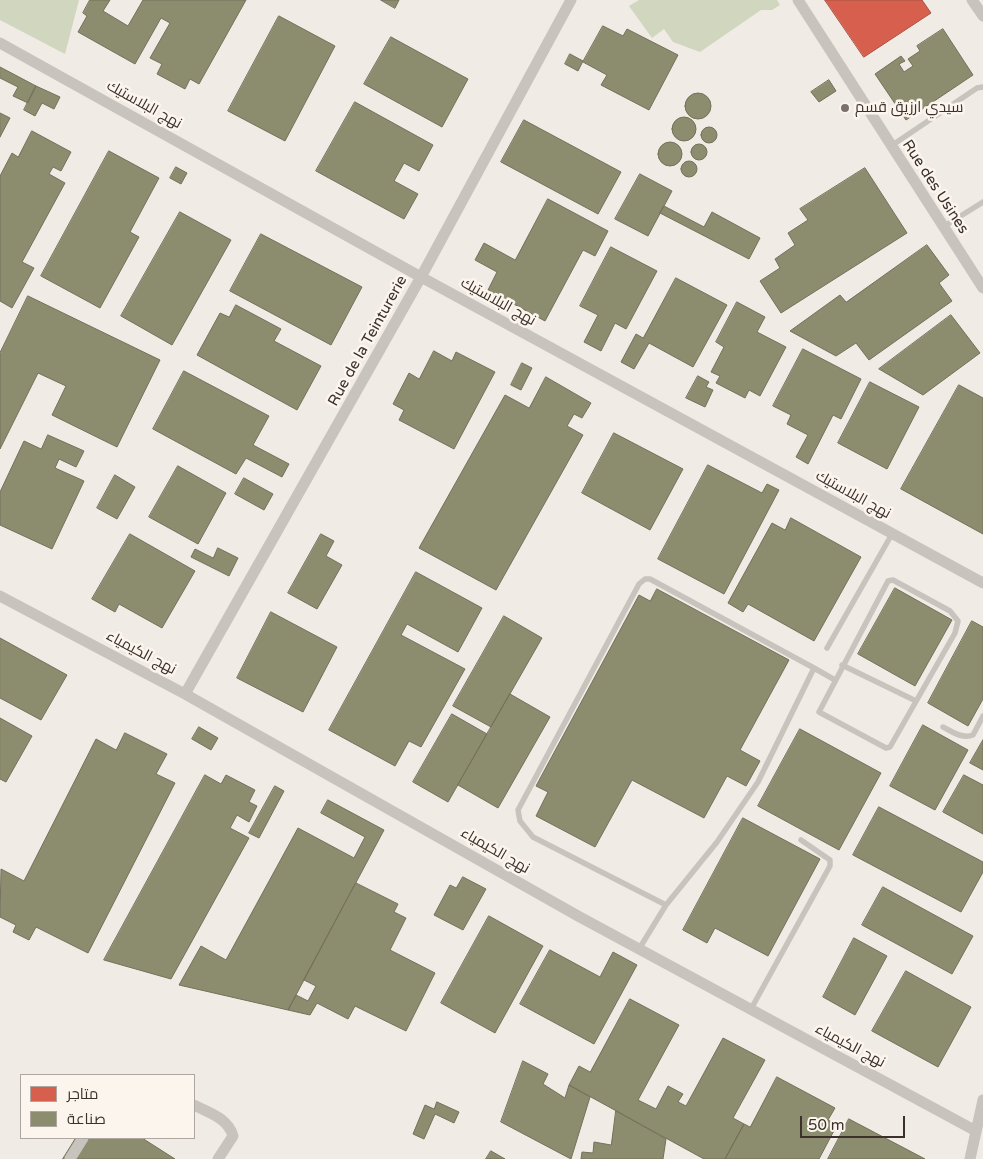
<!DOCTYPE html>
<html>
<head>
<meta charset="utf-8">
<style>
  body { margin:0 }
  #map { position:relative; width:983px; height:1159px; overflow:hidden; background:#f0ebe5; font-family:"Varela Round",Cairo,sans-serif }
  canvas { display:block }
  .legend { position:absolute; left:20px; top:1074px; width:175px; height:65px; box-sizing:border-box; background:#fbf5ee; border:1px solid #aea6a0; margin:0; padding:6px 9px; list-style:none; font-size:15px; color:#3b302b }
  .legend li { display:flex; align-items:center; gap:10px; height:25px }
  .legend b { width:25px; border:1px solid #aea6a0 }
  .scale { position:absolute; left:800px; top:1116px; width:105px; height:22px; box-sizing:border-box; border:2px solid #3b302b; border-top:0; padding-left:6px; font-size:15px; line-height:18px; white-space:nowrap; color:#3b302b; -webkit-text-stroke:4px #fbf5ee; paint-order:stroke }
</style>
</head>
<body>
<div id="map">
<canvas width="983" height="1159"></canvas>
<ul class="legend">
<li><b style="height:14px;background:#d6604d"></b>متاجر</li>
<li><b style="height:14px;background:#8c8c6e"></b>صناعة</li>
</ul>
<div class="scale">50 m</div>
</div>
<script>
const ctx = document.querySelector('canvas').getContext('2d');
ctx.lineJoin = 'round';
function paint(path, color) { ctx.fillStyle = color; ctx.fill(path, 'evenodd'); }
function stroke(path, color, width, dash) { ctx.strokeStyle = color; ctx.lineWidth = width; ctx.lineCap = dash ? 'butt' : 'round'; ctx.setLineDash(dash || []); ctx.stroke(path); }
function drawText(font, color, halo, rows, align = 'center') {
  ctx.font = font + ' "Varela Round",Cairo,sans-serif'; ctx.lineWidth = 5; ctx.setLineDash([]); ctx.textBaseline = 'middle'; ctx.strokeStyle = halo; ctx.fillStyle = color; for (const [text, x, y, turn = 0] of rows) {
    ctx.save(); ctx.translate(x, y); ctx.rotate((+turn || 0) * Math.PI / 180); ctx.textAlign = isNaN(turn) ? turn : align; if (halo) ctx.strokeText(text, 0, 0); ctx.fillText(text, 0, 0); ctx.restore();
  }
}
paint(new Path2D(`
  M0,0H79L65,54L0,20Z
  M639,0H777L780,5L772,10H761L700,52L673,42L664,29L652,38L629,6Z`), '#d1d6bf');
const shops = new Path2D(`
  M825,0H922L931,13L864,57Z`);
paint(shops, '#d6604d');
stroke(shops, '#a85243', 1);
const industry = new Path2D(`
  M90,0H110L103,11L128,26L143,0H246L199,84L190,79L185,89L157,74L162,64L150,58L170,23L161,18L135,64L78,32L87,16L83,13Z
  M381,0H399L395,8Z
  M279,16L335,46L285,141L228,111Z
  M603,26L623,36L627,29L678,55L649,110L601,85L607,75L583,62Z
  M943,29L973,75L906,120L875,74L901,56L905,61L899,64L904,72L913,66L908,59L920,51L917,46Z
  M391,37L468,79L442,127L364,84Z
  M570,54L583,61L578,71L565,64Z
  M0,67L36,86L28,103L13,96L18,87L0,78Z
  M829,80L836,91L819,102L811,92Z
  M36,86L60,97L54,109L42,103L35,116L24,110Z
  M685 106a13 13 0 1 1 26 0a13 13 0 1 1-26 0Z
  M355,102L433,145L419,171L404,163L394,181L418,194L404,219L316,171Z
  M0,113L10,118L0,137Z
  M672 129a12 12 0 1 1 24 0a12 12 0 1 1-24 0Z
  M524,120L621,172L598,214L501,162Z
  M701 135a8 8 0 1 1 16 0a8 8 0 1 1-16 0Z
  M32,131L71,152L61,171L53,167L49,174L65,183L22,262L34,268L12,308L0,301V176L12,153L18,157Z
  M658 154a12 12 0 1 1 24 0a12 12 0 1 1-24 0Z
  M691 152a8 8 0 1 1 16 0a8 8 0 1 1-16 0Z
  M109,151L159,178L130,232L139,237L100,308L41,276Z
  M681 169a8 8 0 1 1 16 0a8 8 0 1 1-16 0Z
  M176,167L187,173L181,184L170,178Z
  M865,168L907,233L781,313L760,281L780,268L775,259L795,245L788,233L808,220L800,209Z
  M640,174L672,191L648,236L615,219Z
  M548,199L608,231L595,256L583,250L545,321L488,290L497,272L475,260L484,243L515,260Z
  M664,206L704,227L712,212L760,238L749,259L660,213Z
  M180,212L231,240L172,345L121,316Z
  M261,234L362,287L331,345L230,291Z
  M927,245L949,275L939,283L952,301L869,360L856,343L836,356L790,331L840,295L846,302Z
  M611,247L657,271L626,329L615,323L601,351L584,342L598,315L580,306Z
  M676,278L727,305L693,367L649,343L634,369L621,362L636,334L643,338Z
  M28,296L160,360L117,447L52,415L66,386L38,373L0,449V353Z
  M737,302L765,317L757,332L786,347L760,396L749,390L745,398L716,383L720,376L711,372L724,347L716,342Z
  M236,305L281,329L274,341L321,366L297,410L197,355L220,313L229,317Z
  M951,315L980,353L923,395L879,369Z
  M803,349L861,379L841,419L833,415L808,464L796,457L808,435L787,424L791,415L773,406Z
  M434,351L452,361L456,352L495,372L454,449L399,420L404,410L393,404L409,373L419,379Z
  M522,363L532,368L521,390L511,385Z
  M184,371L269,416L253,445L289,464L282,477L246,458L236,474L153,429Z
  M698,376L709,382L706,387L713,390L705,407L686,398Z
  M546,377L591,403L582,418L574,414L567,426L583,435L496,590L419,548L505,395L529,408Z
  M870,382L919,407L887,469L838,443Z
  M959,385L983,398V534L901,489Z
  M614,433L683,469L650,530L582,493Z
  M48,435L84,451L76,467L59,459L55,468L84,481L52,549L0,525V492L24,441L41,449Z
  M708,465L762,493L767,484L779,490L724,594L658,559Z
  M178,466L226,493L198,544L149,517Z
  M115,475L135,487L117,519L97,508Z
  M244,478L273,494L264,510L235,494Z
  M791,518L861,557L814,641L748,604L743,612L728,603L772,523L785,530Z
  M130,534L195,571L162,628L119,604L115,612L92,599Z
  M321,534L334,541L326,556L342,565L317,609L288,593Z
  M218,548L238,558L229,576L191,557L195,549L213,558Z
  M416,572L482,608L458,652L407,624L401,635L465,669L421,747L409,741L395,766L329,730Z
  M895,588L952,620L915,686L858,654Z
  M657,589L789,660L740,750L760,761L746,786L727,776L704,818L632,780L595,847L536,816L548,792L536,786L639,595L650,601Z
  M271,612L337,647L303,712L237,678Z
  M504,616L542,638L491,727L453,706Z
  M972,621L983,627V699L968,726L928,703Z
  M0,638L67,675L41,720L0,698Z
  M510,694L550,717L498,808L458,785Z
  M452,714L487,734L448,802L413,782Z
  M0,718L32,736L6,782L0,779Z
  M923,725L968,750L935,810L890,786Z
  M199,727L218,738L211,750L192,739Z
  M800,729L881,773L839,850L758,806Z
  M125,733L167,754L156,774L175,783L88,953L36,927L29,940L13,932L16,925L0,917L1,869L24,881L96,739L116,750Z
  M983,740V770L970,763Z
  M205,775L221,784L226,775L255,790L249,802L257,806L249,822L237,815L230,828L249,838L171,979L104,960Z
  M964,775L983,785V834L943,812Z
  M275,786L284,791L259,838L249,833Z
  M328,800L384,830L288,1010L179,985L201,946L226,960L298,828L354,858L365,837L321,813Z
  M879,807L983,862V872L961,912L853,855Z
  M743,818L820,859L768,956L715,928L707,943L683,930Z
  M463,877L486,889L463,930L434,915L450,885L456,888Z
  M356,883L398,904L394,912L406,918L390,950L435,973L406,1031L355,1006L348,1019L317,1003L310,1015L288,1010L296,995L308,1001L316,986L304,980Z
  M883,887L973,936L952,974L862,925Z
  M489,916L543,946L495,1033L441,1003Z
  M854,938L887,956L855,1015L823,997Z
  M550,950L600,977L613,952L637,965L594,1044L520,1004Z
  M906,971L971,1007L938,1067L872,1031Z
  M630,999L679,1025L638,1100L656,1109L668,1086L683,1094L678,1102L686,1106L723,1038L765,1060L733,1118L744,1124L725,1159H704L569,1085L579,1066L590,1072Z
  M523,1061L548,1074L543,1084L565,1098L569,1085L590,1097L571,1159L501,1122Z
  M777,1077L835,1108L828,1120L837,1125L819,1159H725L744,1124L750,1127Z
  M437,1102L459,1112L454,1123L435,1114L424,1139L413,1134L425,1105L434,1109Z
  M616,1111L666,1139L663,1159H581L582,1152L593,1153L594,1142L611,1145Z
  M849,1119L925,1159H828Z
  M76,1138H142L175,1159H63Z
  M491,1151L505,1159H486Z`);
paint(industry, '#8c8c6e');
stroke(industry, '#74705a', 1);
stroke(new Path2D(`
  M891,146L977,88L983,87
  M943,227L983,202
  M893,580L950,611L958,621L955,633L890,747L886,748L819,712L888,581Z
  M827,648L892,534
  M842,665L916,701
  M814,668L835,680
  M943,727C953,732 962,739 973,735L983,716
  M639,949L666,905L717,842L758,782L814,668L650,579H645L639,584L518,810L520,821L533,837L666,905
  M751,1009L830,866V860L801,840`), '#c9c3be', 5.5);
stroke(new Path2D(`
  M798,0L983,288
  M972,0L983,16
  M0,43L421,277L983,583
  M0,596L185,694L578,916L976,1131
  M185,694L421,277L571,0
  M194,1105C209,1113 228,1118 233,1136L218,1159
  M70,1159L83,1138
  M970,1159L983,1100`), '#c9c3be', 11);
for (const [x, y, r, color] of [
  [845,108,5,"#7a716c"]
]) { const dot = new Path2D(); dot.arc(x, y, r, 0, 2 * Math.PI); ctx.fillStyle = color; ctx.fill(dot); stroke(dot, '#fbf5ee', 2); }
drawText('15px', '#3b302b', '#fbf5ee', [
  ["نهج البلاستيك",144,105,29],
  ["Rue des Usines",935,187,57],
  ["نهج البلاستيك",498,302,29],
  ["Rue de la Teinturerie",368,341,-61],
  ["نهج البلاستيك",853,495,29],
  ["نهج الكيمياء",141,653,28],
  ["نهج الكيمياء",495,851,30],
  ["نهج الكيمياء",850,1046,28]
]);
drawText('15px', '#3b302b', '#fbf5ee', [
  ["سيدي ارزيق قسم",855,108]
], 'left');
</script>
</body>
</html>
